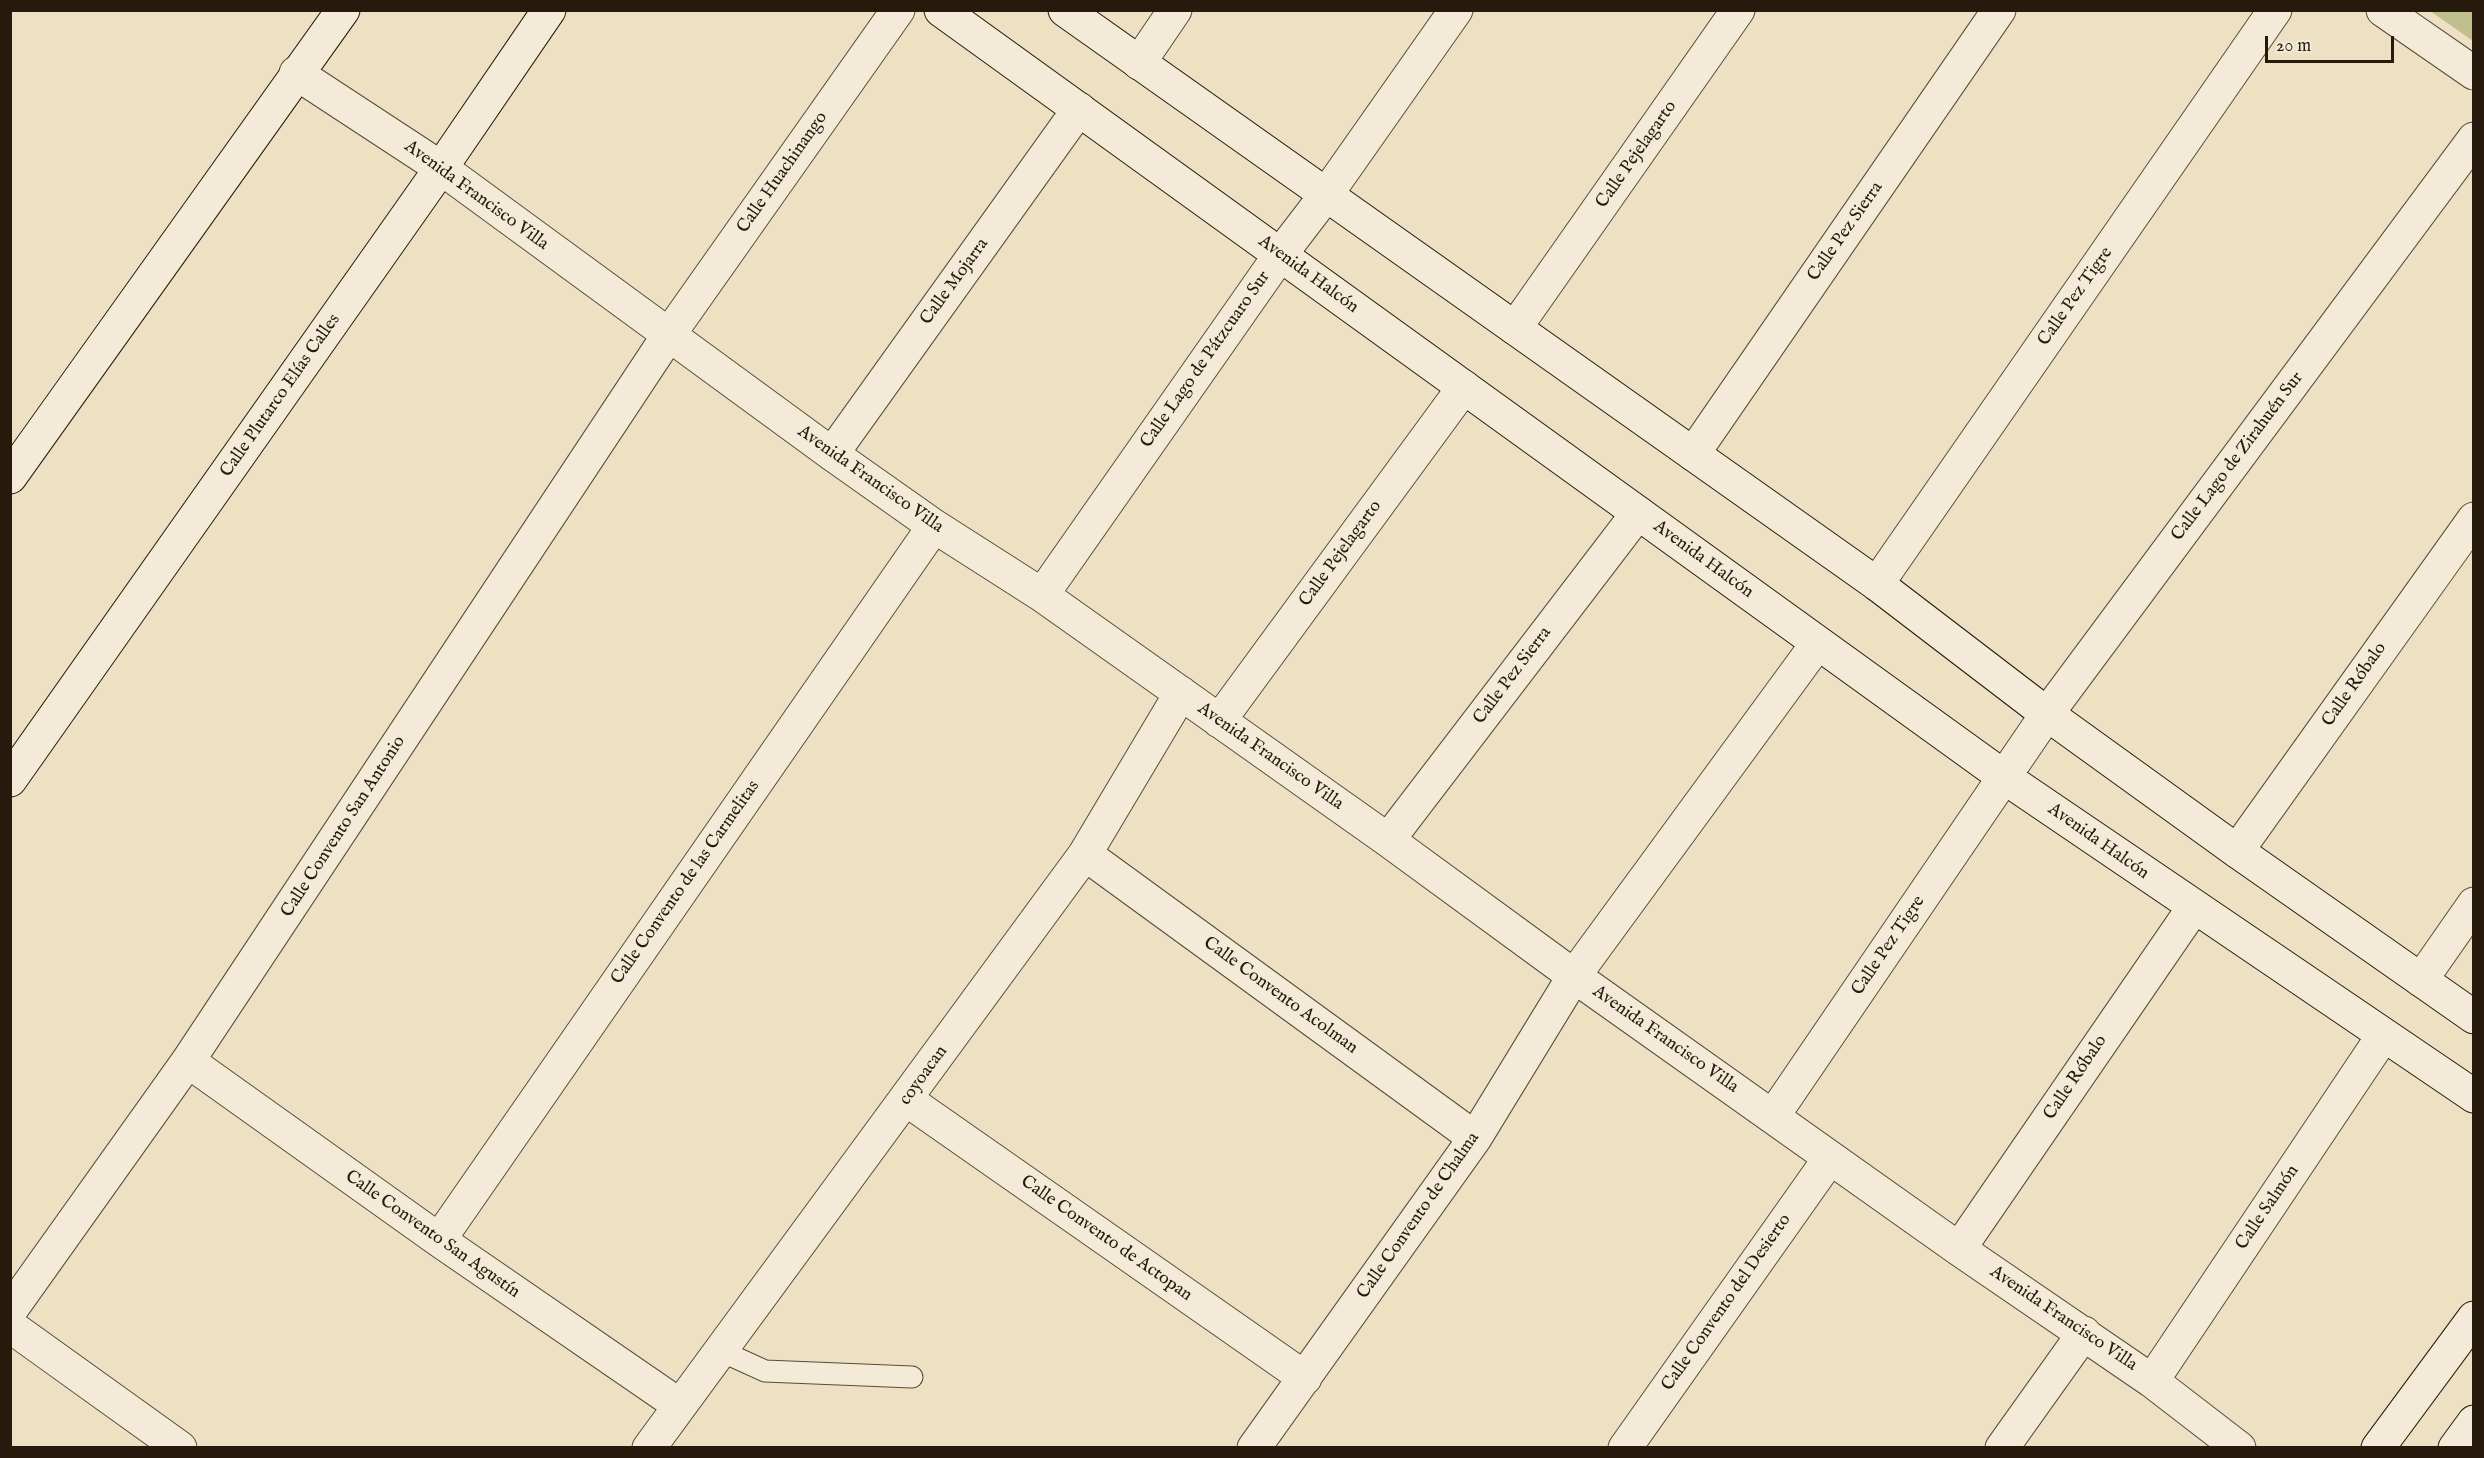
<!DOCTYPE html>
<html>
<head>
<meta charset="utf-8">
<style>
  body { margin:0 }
  #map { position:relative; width:2484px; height:1458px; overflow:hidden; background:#ede0c3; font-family:"IM FELL English",serif }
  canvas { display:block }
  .frame { position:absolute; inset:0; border:12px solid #251a0c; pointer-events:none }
  .scale { position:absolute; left:2265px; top:36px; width:129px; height:27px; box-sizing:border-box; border:3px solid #251a0c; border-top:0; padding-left:8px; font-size:18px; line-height:21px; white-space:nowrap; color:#251a0c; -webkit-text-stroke:4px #f3ebd8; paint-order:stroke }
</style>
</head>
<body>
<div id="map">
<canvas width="2484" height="1458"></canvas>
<div class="frame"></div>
<div class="scale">20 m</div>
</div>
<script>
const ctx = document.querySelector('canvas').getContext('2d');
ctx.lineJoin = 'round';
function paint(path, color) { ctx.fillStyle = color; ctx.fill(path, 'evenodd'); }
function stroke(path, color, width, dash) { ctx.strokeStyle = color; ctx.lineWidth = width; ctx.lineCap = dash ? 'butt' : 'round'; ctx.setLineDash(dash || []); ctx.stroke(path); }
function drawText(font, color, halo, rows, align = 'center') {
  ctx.font = font + ' "IM FELL English",serif'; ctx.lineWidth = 4.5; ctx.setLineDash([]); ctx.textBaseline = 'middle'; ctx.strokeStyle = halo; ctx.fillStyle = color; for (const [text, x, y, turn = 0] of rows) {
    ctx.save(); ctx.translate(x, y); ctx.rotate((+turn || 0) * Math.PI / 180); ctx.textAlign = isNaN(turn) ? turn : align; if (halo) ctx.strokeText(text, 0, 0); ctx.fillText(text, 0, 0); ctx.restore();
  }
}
paint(new Path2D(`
  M2430,11H2473V41Z`), '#c0c08e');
const lane = new Path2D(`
  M721,1351L765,1371L912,1377`);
const street = new Path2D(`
  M2383,10L2474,73
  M1139,63L1175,10
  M296,73L441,168L832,454L934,526L1042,595L1388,840L1574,976L1959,1249L2152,1381L2239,1448
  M1515,328L1738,10
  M832,454L1079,109
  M1693,454L1999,10
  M1877,584L2275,10
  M1042,595L1280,255L1326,195L1456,10
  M1219,721L1464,387
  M1388,840L1638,513
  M2237,851L2474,519
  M1085,854L1475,1138
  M2421,980L2474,904
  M188,1061L439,1240L679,1405
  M907,1100L1305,1378
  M1773,1116L2047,714L2474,139
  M439,1240L934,526
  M1959,1249L2194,907
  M10,1311L188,1061L668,336L898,10
  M10,1326L180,1448
  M2152,1381L2383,1036
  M649,1448L1085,854L1181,693
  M1254,1448L1475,1138L1574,976L1817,644
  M1625,1448L1830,1158
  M2002,1448L2084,1333`);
const secondary = new Path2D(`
  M941,10L2004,777L2474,1096
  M1065,10L1877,584L2047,714L2237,851L2474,1017
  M10,477L343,10
  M10,780L441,168L549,10
  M2378,1448L2474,1318
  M2455,1448L2474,1422`);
stroke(lane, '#574c3a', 23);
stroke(street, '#574c3a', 35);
stroke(secondary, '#251a0c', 35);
stroke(lane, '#f3ebd8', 21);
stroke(street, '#f3ebd8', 33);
stroke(secondary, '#f3ebd8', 33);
drawText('18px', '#251a0c', '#f3ebd8', [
  ["Calle Pejelagarto",1637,155,-55],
  ["Calle Huachinango",783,173,-55],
  ["Avenida Francisco Villa",476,196,36],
  ["Calle Pez Sierra",1846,232,-55],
  ["Avenida Halcón",1308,275,36],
  ["Calle Mojarra",955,282,-54],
  ["Calle Pez Tigre",2076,297,-55],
  ["Calle Lago de Pátzcuaro Sur",1206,360,-55],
  ["Calle Plutarco Elías Calles",281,396,-55],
  ["Calle Lago de Zirahuén Sur",2238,457,-53],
  ["Avenida Francisco Villa",870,480,35],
  ["Calle Pejelagarto",1341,554,-54],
  ["Avenida Halcón",1703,560,36],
  ["Calle Pez Sierra",1513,676,-53],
  ["Calle Róbalo",2355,685,-55],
  ["Avenida Francisco Villa",1270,757,35],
  ["Calle Convento San Antonio",344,827,-57],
  ["Avenida Halcón",2098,842,35],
  ["Calle Convento de las Carmelitas",686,883,-55],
  ["Calle Pez Tigre",1889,946,-56],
  ["Calle Convento Acolman",1280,996,36],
  ["Avenida Francisco Villa",1665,1040,35],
  ["coyoacan",924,1076,-54],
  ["Calle Róbalo",2076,1078,-56],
  ["Calle Salmón",2268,1208,-56],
  ["Calle Convento de Chalma",1419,1216,-55],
  ["Calle Convento San Agustín",432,1235,35],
  ["Calle Convento de Actopan",1106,1239,35],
  ["Calle Convento del Desierto",1727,1303,-55],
  ["Avenida Francisco Villa",2063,1319,34]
]);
</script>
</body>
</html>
